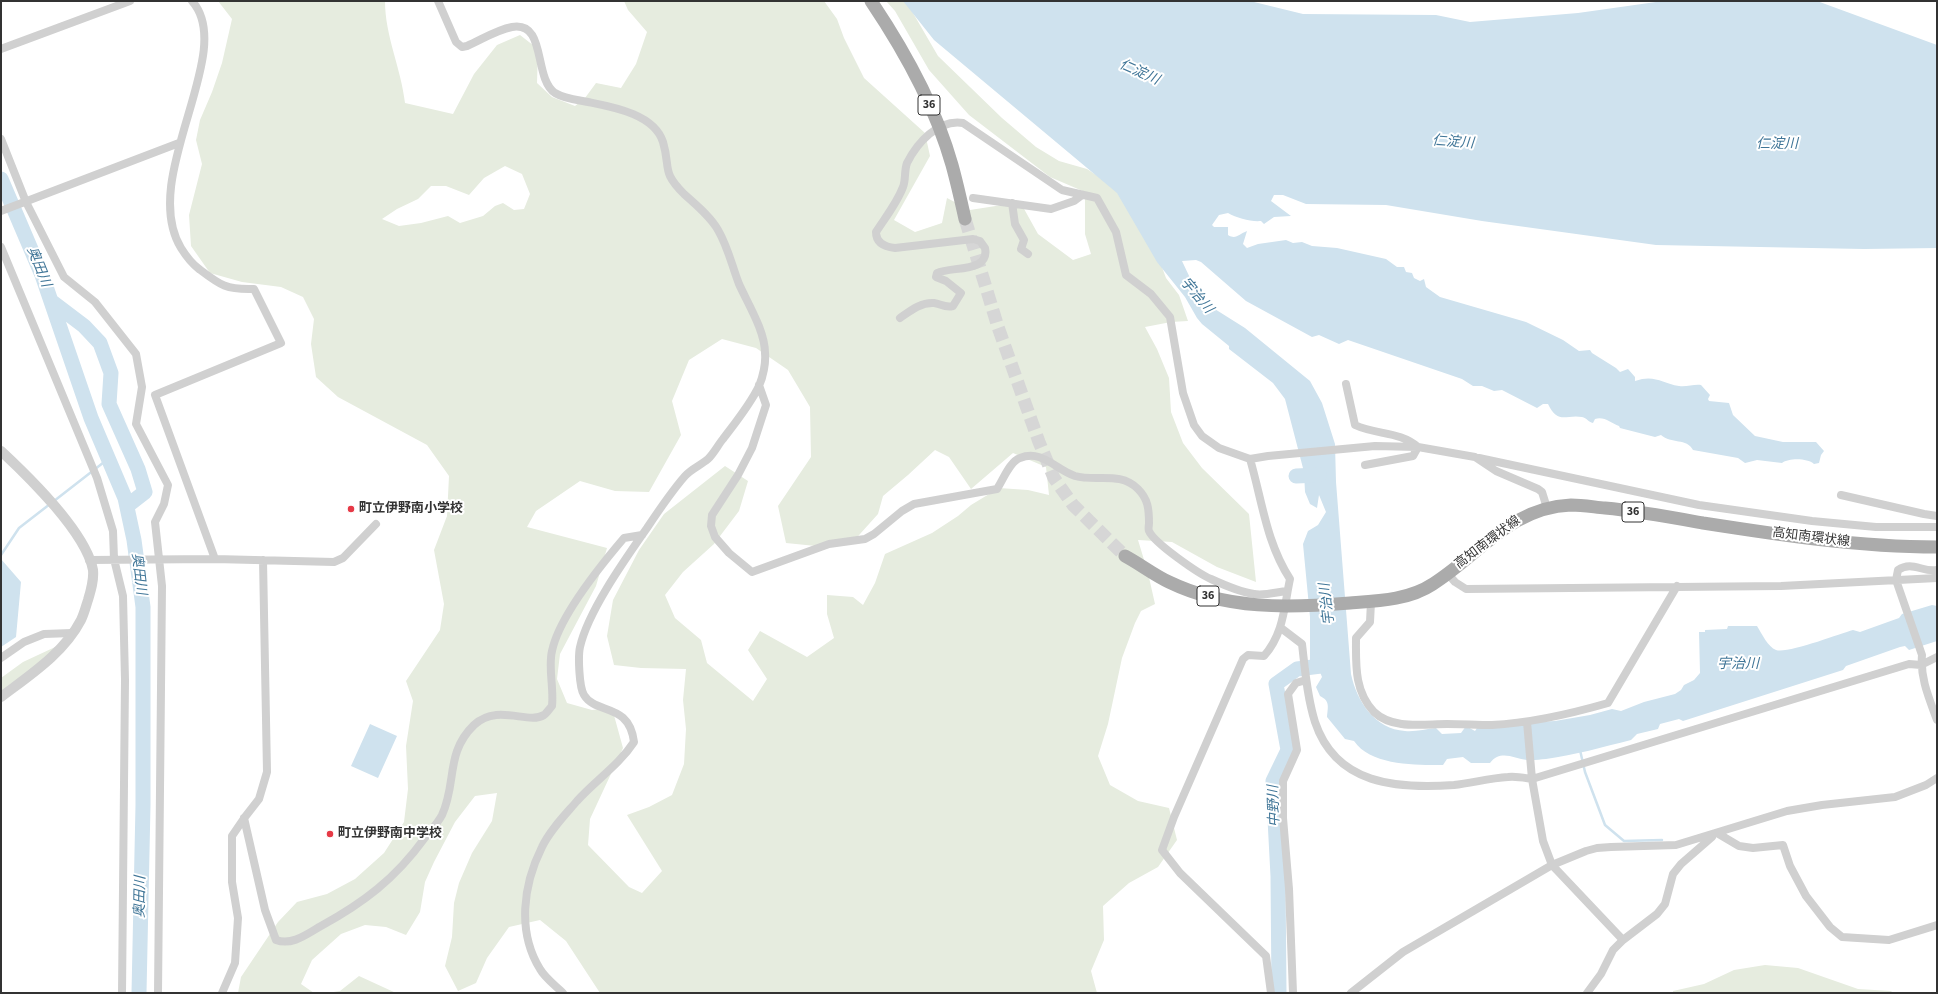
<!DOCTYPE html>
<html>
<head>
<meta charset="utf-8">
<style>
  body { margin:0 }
  #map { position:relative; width:1938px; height:994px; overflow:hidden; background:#fff; font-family:"Source Sans 3",sans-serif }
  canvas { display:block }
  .frame { position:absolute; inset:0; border:2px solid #333; pointer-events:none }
</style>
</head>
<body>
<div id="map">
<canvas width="1938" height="994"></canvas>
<div class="frame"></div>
</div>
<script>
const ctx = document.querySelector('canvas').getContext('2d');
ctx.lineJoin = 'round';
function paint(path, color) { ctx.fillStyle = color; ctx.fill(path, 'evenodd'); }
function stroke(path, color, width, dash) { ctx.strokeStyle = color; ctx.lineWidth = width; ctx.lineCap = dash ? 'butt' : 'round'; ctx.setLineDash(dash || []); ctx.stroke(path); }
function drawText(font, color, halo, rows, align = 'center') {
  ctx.font = font + ' "Source Sans 3","Noto Sans JP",sans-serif'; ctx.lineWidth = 4; ctx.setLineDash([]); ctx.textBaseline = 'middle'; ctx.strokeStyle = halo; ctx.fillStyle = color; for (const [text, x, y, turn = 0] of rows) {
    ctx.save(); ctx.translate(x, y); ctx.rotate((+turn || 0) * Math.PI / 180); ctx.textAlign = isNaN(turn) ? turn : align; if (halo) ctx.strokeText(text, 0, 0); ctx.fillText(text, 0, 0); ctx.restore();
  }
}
paint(new Path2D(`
  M218,1H385C385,36 401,68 405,103L453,114L474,74L497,45L520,35L538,49L537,83L552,97L575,106L585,98L596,83L621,88L636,64L647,32L628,10L624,1H824L837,19L844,38L864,78L925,133L930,156L894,220L915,232L942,223L947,198L970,210L1002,205L1023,207L1038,234L1073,260L1091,254L1085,234V192L1050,177L969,115L929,70L895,11L886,1H906L938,56L1002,118L1036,147L1059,161L1087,169L1110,184L1129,200L1157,254L1166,278L1179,295L1188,321L1171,322L1145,327L1157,349L1169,378L1171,412L1183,443L1202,468L1249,514L1256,582L1217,567L1172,542L1138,540L1148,573L1155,604L1141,611L1135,623L1122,658L1108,724L1098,756L1110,785L1138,801L1169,808L1177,840L1158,867L1129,883L1103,906L1104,940L1091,971L1097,993H600L566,941L540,920L509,927L487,958L476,983L458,991L445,966L452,937L454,903L459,883L472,853L492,821L497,793L475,796L455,822L434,862L425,882L420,912L406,935L386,927L365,925L341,934L312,960L301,984L314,993H238L241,977L278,922L297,902L327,894L355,879L384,853L404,822L408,789L406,746L413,701L406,681L440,630L444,604L434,550L447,516L449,476L427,445L338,397L316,377L311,344L314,319L303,297L281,287L242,282L210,273L191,246L189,215L202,164L196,140L200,120L212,92L222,63L232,19ZM505,166L522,174L530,194L524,209L514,210L503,203L495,206L483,216L460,223L448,216L421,223L399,226L382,219L397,209L418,199L431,186H446L469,195L484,178ZM722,339L756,348L788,370L810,407L811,457L778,506L786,543L816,546L851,544L878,514L883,496L908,475L935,450L949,457L971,489L1013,453L1046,467L1049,495L1028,490L999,488L971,505L958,516L932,533L885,554L875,583L863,605L853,597L827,595V614L834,638L807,657L760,631L748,650L767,679L753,701L707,663L701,640L675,618L665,595L683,572L714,544L739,511L748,481L725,466L664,514L639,550L613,600L607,636L614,665L641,668L686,669L683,700L686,729L684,764L672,795L649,807L627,815L662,871L642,893L629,887L588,845L590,819L623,748L612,708L592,710L567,703L557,679L560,654L596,586L607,548L527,527L536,511L580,481L615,491L649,492L681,435L672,401L689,360Z
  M68,641L1,696V678L23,662Z
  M1765,965L1798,968L1858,989L1891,991L1893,993H1673V991L1704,984L1734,970Z
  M359,976L396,993H327L340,991Z`), '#e6ecdf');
paint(new Path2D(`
  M903,1H1250L1303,14L1436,15L1470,22L1578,13L1663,1H1817L1937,45V248L1864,249L1656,245L1482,221L1386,205L1306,204L1283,195H1274L1271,201L1291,216L1274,217L1264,224L1261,221C1251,222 1237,218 1228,213L1219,215L1212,225L1214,227H1228V235C1236,240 1239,234 1247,231L1243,244L1247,248L1258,244L1286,240L1293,243L1302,242L1312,246L1337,248L1386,259L1397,267H1404L1406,272L1412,273L1414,278L1420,281L1424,279L1426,287L1440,297L1526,322L1563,340L1579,351L1590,350L1592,353L1616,368L1620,372L1628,369L1635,377V381C1654,374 1662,383 1679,386C1687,387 1694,384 1701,385L1710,395L1708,399L1709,401L1729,403L1733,415L1755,436L1783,442H1816L1824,451L1821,455L1819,463L1814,464C1807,458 1789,458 1782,463L1757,460L1745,463L1738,458L1693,450C1687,438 1671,444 1661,435L1655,437L1620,428L1619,426C1611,423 1604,416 1595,419L1593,423C1588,422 1587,418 1582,417C1566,414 1558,425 1548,404H1543L1537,408L1502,390L1494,391L1482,386H1473L1462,379L1348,340L1339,344L1319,335L1312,337L1246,301L1201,262L1196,260L1182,261L1191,280L1210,306L1245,328L1310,381L1322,403L1335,444L1336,482L1351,674C1357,702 1375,729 1405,731C1415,732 1426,729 1436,728L1442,734L1461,733L1466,726L1475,731L1479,725L1555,721L1590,715L1612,709L1621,711L1644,702L1675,694L1681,690L1684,685L1694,680L1700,673L1699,632H1705V630L1727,629L1728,626H1757C1762,634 1768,647 1776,650C1787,654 1839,634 1853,630L1860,632L1899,618L1902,614L1932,605L1937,606V641L1909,650L1905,646L1900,647L1846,666L1843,670L1683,721L1679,719L1660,724L1658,729L1637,734L1631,740C1603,747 1575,755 1546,759C1540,759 1533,761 1527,760C1514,759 1501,749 1490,763H1471L1463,757L1447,759L1443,765C1416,765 1371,766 1354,741L1345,739L1327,717C1328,706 1330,701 1320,696L1316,687L1322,677L1320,672L1310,670V617L1303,544L1308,531L1318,525L1326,512L1319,495L1317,508L1310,504L1305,492L1304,472L1285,399L1273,383L1229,349V346L1202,324L1197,318L1185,297L1157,262L1117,193L934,40Z
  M1,559L21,582L16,637L1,647Z
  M370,724L397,736L378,778L351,766Z`), '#cfe2ee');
stroke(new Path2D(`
  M54,501L108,459
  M1,555L19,528L50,504
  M1580,750L1585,772L1605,825L1624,841L1662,840`), '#cfe2ee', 2.5);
stroke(new Path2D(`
  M1,179L42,275L91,418L125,498L134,540L143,607V805L139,993
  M51,301L84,326L100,343L111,373L109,404L138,469L145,492L127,506
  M1296,476L1319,475
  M1279,993L1278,876L1273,781L1288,750L1276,684L1297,669L1321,666`), '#cfe2ee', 15);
stroke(new Path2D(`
  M965,219L998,327L1039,442L1054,478L1073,505L1125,556`), '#d6d6d6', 13, [13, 6]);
stroke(new Path2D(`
  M192,1C238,52 138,177 181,248C186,256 191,263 199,269C220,285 226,290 254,289L281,343L155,395L215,559
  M438,1L456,42L462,47L467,46C481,40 496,30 512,27C547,21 533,78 555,93C565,99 578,100 588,102C613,107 654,114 663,142C671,169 661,171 684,194C696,205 710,216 718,230C728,247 732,266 739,284C748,304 765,331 765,353C766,363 763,377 759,386C750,405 735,423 723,439C718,445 714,453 708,459C701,465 691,469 685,476C671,492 659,510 647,528C626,558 588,611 580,647C578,656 579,687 584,695C596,715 629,702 634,742C619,765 596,780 577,801C565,815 550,830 542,847C523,885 517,932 540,969C545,978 556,986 563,993
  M1,49L130,1
  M1,139L26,202L64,277L95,302L136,354L142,387L136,424L168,485L164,504L155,522L162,586L158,993
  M973,198L1051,209L1074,201L1082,195
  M1012,203L1015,224L1024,240L1021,249L1028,254
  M1,211L179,143
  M1,247L97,478L113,531L114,559L123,596L125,680L122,993
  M900,318C910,311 921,302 934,303C941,304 945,308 953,306L961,293L946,281L936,277L937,273C952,266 990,273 985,248L980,241L973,239L895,248C886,247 876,244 876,232C885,218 897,203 903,187C906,180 904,171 907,163C917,143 938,119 963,123L1062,190L1097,198L1116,232L1126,275L1151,294L1170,317L1183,393L1194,425L1202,436L1219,448L1250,459L1268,456L1375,446L1418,447L1475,457L1496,471L1538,489L1542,492L1547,508
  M1346,384L1355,425C1376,435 1400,431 1418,447L1413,456L1365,465
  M759,385L766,405L752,448L738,475L712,515L711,526L715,537L729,553L752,572L829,544L865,539L874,534L902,511L914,504L997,489C1003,480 1010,461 1020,458C1042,449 1056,470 1075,476C1097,482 1120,471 1138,489C1148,499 1149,509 1149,523C1149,525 1148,529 1149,531C1154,543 1199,574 1211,579C1224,585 1240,592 1254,594C1264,596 1277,592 1287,591
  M1479,458L1699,505L1812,521L1876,527H1937
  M1250,459C1262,500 1266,542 1290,579C1284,607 1284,633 1264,656L1248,655L1243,659L1174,817L1162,850L1180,873L1266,956L1271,993
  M1841,495L1924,514L1937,516
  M89,560L215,559L334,562L343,558L376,524
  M1937,570C1923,573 1912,560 1898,570L1896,580L1922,655C1920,678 1929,698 1937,720
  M1448,574L1455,582L1466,589L1781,586L1937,578
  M1371,602L1370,622L1356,638C1356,664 1354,691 1374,712C1393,730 1424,724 1447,724C1462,724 1477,725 1492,725C1532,723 1570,714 1608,703L1677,586
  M1281,628L1302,644C1305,669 1307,697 1315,722C1336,785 1397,789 1454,785C1472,783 1490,778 1508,777C1516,776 1525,778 1532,779L1909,664L1921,665L1937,657
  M1,658L24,642L44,634L72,633
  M1527,722L1532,779L1543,841L1552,865L1623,940
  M244,818L265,910L276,940C292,946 307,934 321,926C363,903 395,879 424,839C430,831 438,823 442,815C457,783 445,753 474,725C498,703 528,725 544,715C547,713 550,708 552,706C554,688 548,667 552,651C559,617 601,565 624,538L642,535
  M1717,833L1739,846L1753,848L1783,845L1790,866L1806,896L1830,927L1842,937L1889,940L1937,925
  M222,993L235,963L238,918L232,882V836L245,817L259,799L267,772L263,560
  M1293,993L1289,889L1283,818V781L1297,750L1288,694L1296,683L1306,680
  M1351,993L1403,952L1552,865L1586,851L1597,848L1611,847L1676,845L1787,811L1822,805L1895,797L1926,785L1937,778
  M1587,993L1601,974L1613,950L1623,940L1657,914L1665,904L1673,874L1681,864L1712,837`), '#d0d0d0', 8);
stroke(new Path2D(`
  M1,451C29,477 86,533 93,570C94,580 91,590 88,600C86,606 84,614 81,620C64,653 30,675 1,697`), '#d0d0d0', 10);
stroke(new Path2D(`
  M871,1C904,50 936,108 952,165C957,183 961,201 965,219
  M1125,556C1140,564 1154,575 1169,582C1227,610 1288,608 1350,603C1378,601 1409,600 1433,584C1479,555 1511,507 1571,505C1582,505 1594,507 1605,508C1638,511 1670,517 1703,523C1780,535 1858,547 1937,547`), '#ababab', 13);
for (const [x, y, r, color] of [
  [351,509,4,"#e63946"],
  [330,834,4,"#e63946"]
]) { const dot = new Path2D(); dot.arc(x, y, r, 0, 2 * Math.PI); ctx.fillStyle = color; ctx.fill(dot); stroke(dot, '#fff', 1.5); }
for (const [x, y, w] of [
  [929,105,22],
  [1633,512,22],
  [1208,596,22]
]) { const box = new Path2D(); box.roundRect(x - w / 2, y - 10, w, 20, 3); ctx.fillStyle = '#fff'; ctx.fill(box); stroke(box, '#333', 1); }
drawText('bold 12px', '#333', null, [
  ["36",929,105],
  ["36",1633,512],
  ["36",1208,596]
]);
drawText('bold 13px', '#333', '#fff', [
  ["町立伊野南小学校",359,509],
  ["町立伊野南中学校",338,834]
], 'left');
drawText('13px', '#333', '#fff', [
  ["高知南環状線",1811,538,7],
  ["高知南環状線",1488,543,-37]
]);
drawText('italic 14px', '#3f7597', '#fff', [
  ["仁淀川",1139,73,24],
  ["仁淀川",1453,143,4],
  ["仁淀川",1777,145],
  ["奥田川",38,267,68],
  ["宇治川",1196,296,50],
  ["奥田川",138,574,83],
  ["宇治川",1328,604,-97],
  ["宇治川",1738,665],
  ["中野川",1275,806,-92],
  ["奥田川",141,897,-89]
]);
</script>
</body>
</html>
